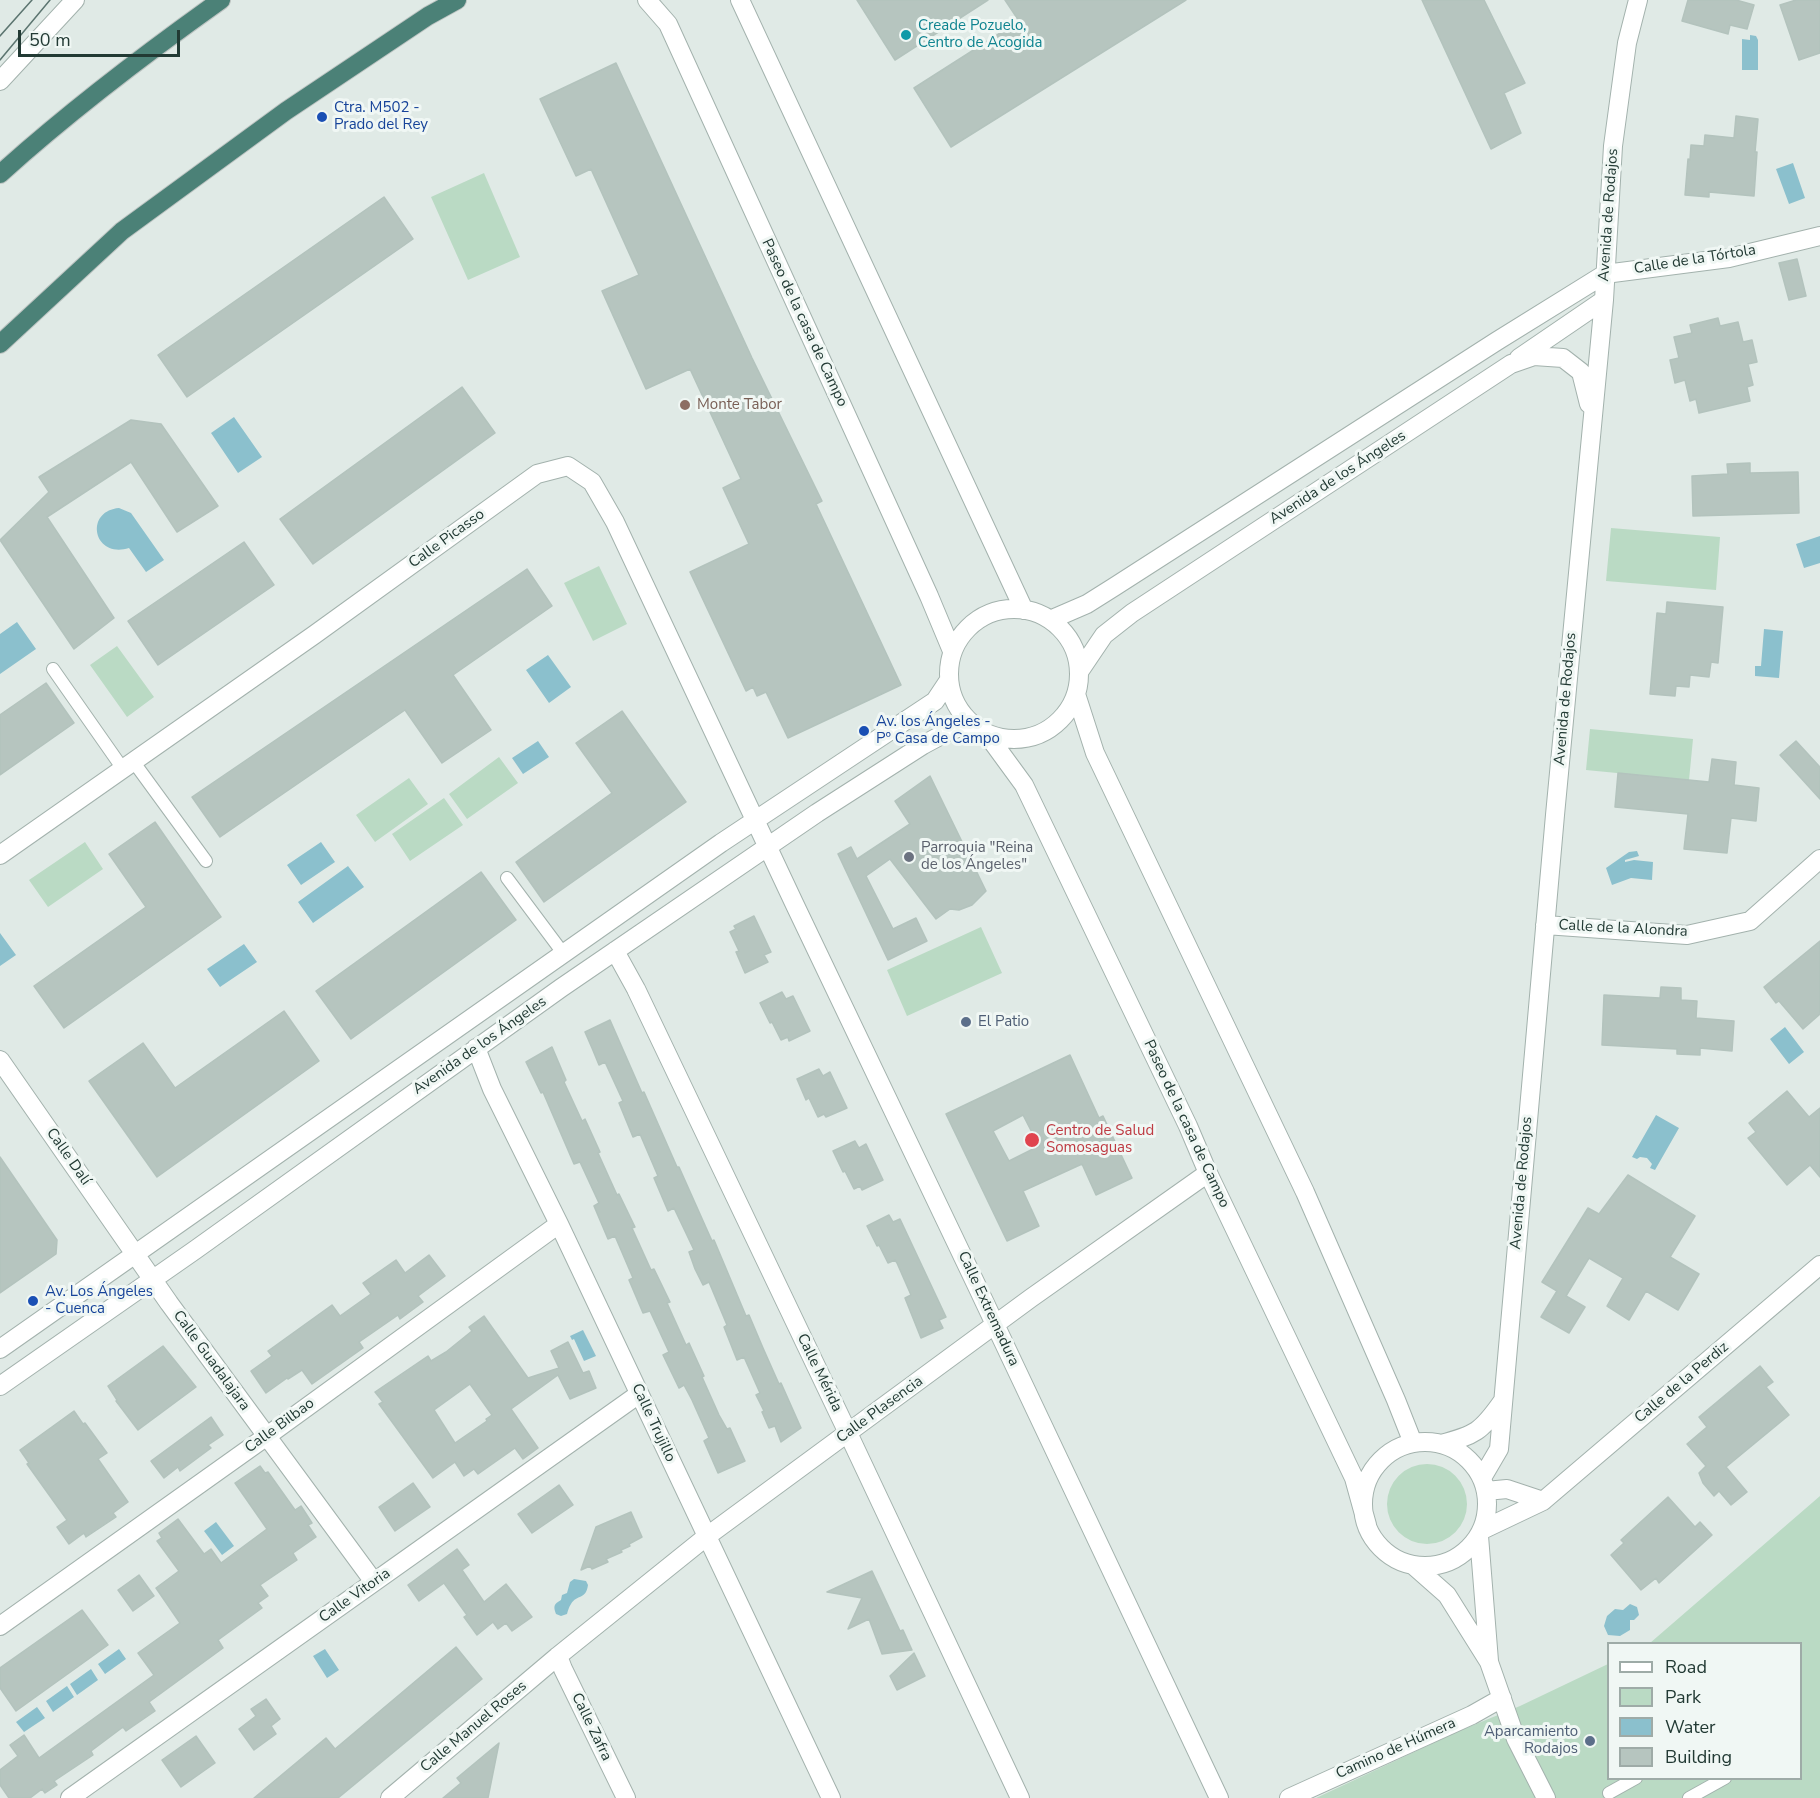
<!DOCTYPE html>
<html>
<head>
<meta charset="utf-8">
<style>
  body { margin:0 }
  #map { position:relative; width:1820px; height:1798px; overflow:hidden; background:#e0eae6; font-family:"Nunito Sans",sans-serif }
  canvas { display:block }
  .legend { position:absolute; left:1607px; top:1642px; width:195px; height:138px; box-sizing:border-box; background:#f0f7f4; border:2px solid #9eaba7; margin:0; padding:8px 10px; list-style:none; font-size:18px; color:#223a34 }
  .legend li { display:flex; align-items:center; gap:12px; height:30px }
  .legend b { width:30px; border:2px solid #9eaba7 }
  .scale { position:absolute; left:18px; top:30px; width:162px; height:27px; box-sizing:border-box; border:3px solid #223a34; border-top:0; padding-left:8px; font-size:18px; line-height:21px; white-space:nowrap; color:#223a34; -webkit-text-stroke:4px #f0f7f4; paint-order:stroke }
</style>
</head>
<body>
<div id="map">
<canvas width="1820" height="1798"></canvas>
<ul class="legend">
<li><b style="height:8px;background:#fff"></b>Road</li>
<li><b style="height:16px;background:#badac4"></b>Park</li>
<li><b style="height:16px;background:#8bc0cd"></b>Water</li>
<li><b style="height:16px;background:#b6c5bf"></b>Building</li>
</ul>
<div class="scale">50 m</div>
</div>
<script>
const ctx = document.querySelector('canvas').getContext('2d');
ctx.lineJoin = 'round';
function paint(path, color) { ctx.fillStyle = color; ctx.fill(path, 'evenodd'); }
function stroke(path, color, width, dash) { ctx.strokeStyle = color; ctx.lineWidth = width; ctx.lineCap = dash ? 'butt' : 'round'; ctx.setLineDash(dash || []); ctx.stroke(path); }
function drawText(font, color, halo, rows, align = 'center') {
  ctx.font = font + ' "Nunito Sans",sans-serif'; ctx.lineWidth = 6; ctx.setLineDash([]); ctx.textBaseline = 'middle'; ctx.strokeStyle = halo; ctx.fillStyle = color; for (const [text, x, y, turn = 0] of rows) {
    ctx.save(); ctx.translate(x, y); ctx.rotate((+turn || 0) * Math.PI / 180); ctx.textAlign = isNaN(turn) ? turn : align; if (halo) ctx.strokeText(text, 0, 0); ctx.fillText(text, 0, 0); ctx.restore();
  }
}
paint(new Path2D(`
  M484,173L520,257L468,280L431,197Z
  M1611,528L1720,537L1716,590L1606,581Z
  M599,566L627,624L593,641L564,583Z
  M117,646L154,697L127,717L90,665Z
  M1590,729L1693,739L1689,780L1586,770Z
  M499,757L518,783L467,819L449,794Z
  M409,778L428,804L375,842L356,815Z
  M444,798L463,825L410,861L392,834Z
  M85,842L103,869L48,907L29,880Z
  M981,927L1002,973L907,1016L887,970Z
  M1387 1504a40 40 0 1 1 80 0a40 40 0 1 1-80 0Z
  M1820,1496V1798H1316L1459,1731L1520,1706L1608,1664V1778H1800V1644L1650,1643Z`), '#badac4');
paint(new Path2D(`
  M1750,35L1756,36L1758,40V70H1742V39L1750,40Z
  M1793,163L1805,198L1789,204L1776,169Z
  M234,417L262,457L238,473L211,433Z
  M119,508L131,513L164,560L146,572L129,548C93,559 84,511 119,508Z
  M1820,536V563L1804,568L1796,544Z
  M17,622L36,649L0,674V634Z
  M1764,629L1783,631L1779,678L1755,676V666H1761Z
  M548,655L571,687L549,703L526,670Z
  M538,741L549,757L523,774L512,758Z
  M321,842L335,862L301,885L287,865Z
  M1637,851L1639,856L1625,860V862L1634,860L1653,862L1652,880L1631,878L1612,885L1606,868L1629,852Z
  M348,866L364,887L313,923L298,902Z
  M0,933L16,955L0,966Z
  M244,944L257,962L220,987L207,969Z
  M1785,1027L1804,1052L1789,1064L1770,1039Z
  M1656,1115L1679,1128L1655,1170L1650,1168L1652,1164L1647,1158L1640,1157L1637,1159L1632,1157Z
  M583,1330L596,1356L584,1361L574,1339L572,1340L570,1336Z
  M216,1522L234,1546L222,1555L204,1531Z
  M574,1579L586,1581L588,1585C586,1600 577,1594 571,1604C569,1607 568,1610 567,1614L561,1616L556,1614C553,1606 554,1604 561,1600L562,1595L567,1593L570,1582Z
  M1630,1604L1637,1607L1639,1615L1634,1620H1630V1630L1620,1636L1608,1635L1604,1626L1607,1616L1615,1609L1623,1610Z
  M119,1649L126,1659L105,1674L98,1664Z
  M325,1649L339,1670L327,1678L313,1656Z
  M91,1669L98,1680L77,1695L70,1684Z
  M67,1686L74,1697L53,1712L46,1701Z
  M37,1707L45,1718L24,1732L16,1722Z`), '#8bc0cd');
const building = new Path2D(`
  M857,0H988L895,60Z
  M1005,0H1186L951,147L914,88L1019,21Z
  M1422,0H1484L1525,83L1504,93L1521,133L1491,149Z
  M1688,0H1736L1754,5L1747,29L1730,25L1728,34L1682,21Z
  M1796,0H1820V53L1799,60L1780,5Z
  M616,63L752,358L822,501L816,504L901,685L788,738L766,692L757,696L753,687L746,691L690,572L749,544L723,488L741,479L690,369L646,389L602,291L639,275L591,169L576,176L540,99Z
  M1736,116L1758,119L1755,152H1757L1754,196L1709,192V197L1685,195L1688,159L1690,160L1691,145L1704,146L1705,135L1734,138Z
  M384,197L413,239L187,397L158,355Z
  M1797,259L1806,296L1789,300L1779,263Z
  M1718,318L1720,326L1738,322L1743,342L1752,340L1757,362L1748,364L1753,385L1747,387L1750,401L1699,413L1696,399L1690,401L1685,380L1675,383L1670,360L1679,358L1674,337L1692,333L1690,325Z
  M462,387L495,433L313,564L280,519Z
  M131,420L161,424L218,506L177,532L131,462L47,517L114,618L74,649L0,540L49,492L39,477Z
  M1750,463V473L1798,472L1799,513L1693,516L1692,476L1728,474L1727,464Z
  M244,542L274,585L158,665L128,621Z
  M527,569L552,606L453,675L491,730L442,763L405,710L220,837L192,797Z
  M1667,602L1723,607L1718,663L1711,662L1709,677L1690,675L1689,687L1676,686L1675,696L1650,694L1657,613L1666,614Z
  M46,683L74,723L0,775V715Z
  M622,711L686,802L544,902L516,862L612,793L576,743Z
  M1796,741L1820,767V799L1780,755Z
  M1712,759L1736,762L1734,785L1759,788L1756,821L1731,818L1727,853L1684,849L1688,814L1615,807L1618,773L1709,782Z
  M930,776L986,891L972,905L959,910L950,909L936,919L890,859L866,876L893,929L916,918L927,941L888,960L838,854L851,847L857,859L910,824L895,801Z
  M155,822L221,917L64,1028L34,986L146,907L109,854Z
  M481,872L516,920L351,1039L316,991Z
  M754,916L771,952L764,955L768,962L745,973L736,952L739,951L730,932L736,929L734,926Z
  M1820,941V1014L1803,1029L1779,1001L1776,1003L1764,987Z
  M1661,987L1681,988V1000L1697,1001L1696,1018L1734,1021L1732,1051L1700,1048V1055L1677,1054V1049L1602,1045L1604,995L1660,998Z
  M782,992L786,999L793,996L810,1031L789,1041L788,1037L781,1040L772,1022L770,1023L760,1003Z
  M284,1011L319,1061L157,1177L89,1081L143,1043L175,1088Z
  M610,1020L642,1093L644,1092L677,1167H679L712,1241L714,1240L746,1316L749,1315L763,1348L779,1384L781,1383L801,1428L781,1442L775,1426L769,1428L762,1412L764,1411L756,1395L760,1393L744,1357L737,1360L724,1327L727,1325L709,1282L703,1285L695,1269L689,1252L694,1250L674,1208L668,1211L654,1178L658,1176L640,1134L633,1137L619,1103L623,1101L605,1062L599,1065L592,1048L585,1032Z
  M552,1047L566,1080L564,1082L582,1121L585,1119L600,1152L598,1153L617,1195L619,1194L635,1227L632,1228L651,1270L654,1269L670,1302L667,1303L686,1345L689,1343L704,1376L702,1377L719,1415L727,1429L730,1428L745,1461L718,1473L704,1441L709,1438L692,1400L684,1385L679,1388L663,1355L669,1352L650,1311L643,1313L629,1280L633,1278L615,1236L608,1239L594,1206L599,1203L580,1162L574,1164L543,1092L541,1093L526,1062Z
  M1070,1055L1099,1118L1103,1116L1132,1178L1096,1195L1082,1164L1023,1191L1039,1226L1007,1241L946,1114ZM1023,1115L1039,1146L1009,1161L993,1131Z
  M819,1069L823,1076L830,1072L847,1108L826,1117L824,1114L818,1117L809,1098L806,1100L797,1079Z
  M1787,1091L1809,1117L1820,1108V1177L1810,1165L1787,1185L1748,1138L1756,1132L1749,1123Z
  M855,1141L859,1148L866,1144L883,1180L862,1190L860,1186L854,1189L845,1171L843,1172L833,1151Z
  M0,1157L57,1240L56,1254L0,1293Z
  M1628,1175L1695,1216L1670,1257L1699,1274L1678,1310L1646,1291L1629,1320L1607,1306L1623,1278L1589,1258L1566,1296L1585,1307L1569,1333L1541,1317L1557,1291L1542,1282L1588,1208L1599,1214Z
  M889,1215L893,1222L900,1219L946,1317L939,1320L943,1328L921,1338L905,1298L911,1295L897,1263L895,1260L888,1263L879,1245L877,1246L867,1226Z
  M429,1255L445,1276L418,1296L423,1302L400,1319L398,1315L359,1342L363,1348L312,1384L302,1370L288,1379L287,1378L266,1393L251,1371L272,1356L268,1351L332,1305L340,1316L371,1294L363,1283L396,1260L405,1273Z
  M484,1316L528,1378L559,1368L551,1351L568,1342L583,1373L589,1371L596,1388L570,1399L558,1375L511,1409L538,1448L523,1459L515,1448L478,1474L474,1469L464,1476L455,1462L433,1478L379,1404L383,1402L375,1392L428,1356L431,1361L446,1352L472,1331L469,1327ZM470,1384L492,1415L486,1419L487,1421L455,1443L434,1410Z
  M163,1346L196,1387L138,1430L116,1401L117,1400L108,1386Z
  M1760,1366L1773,1382L1766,1387L1789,1415L1726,1467L1747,1492L1731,1505L1719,1491L1714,1496L1703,1483L1699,1473L1706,1466L1687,1444L1707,1427L1699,1417Z
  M74,1411L83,1424L85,1423L107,1453L98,1459L128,1502L113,1513L116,1517L86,1537L84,1533L69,1544L57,1527L67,1520L27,1464L29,1463L20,1450Z
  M211,1417L223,1435L208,1445L211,1448L180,1471L178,1467L164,1478L151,1461Z
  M260,1466L265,1473L268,1472L295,1510L301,1506L312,1523L308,1525L316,1537L293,1553L297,1560L260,1585L268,1596L258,1603L262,1608L218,1640L223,1648L149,1702L155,1711L126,1731L123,1727L91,1751L93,1755L54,1781L57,1785L45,1793L42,1789L30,1798H9L0,1785V1770L18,1756L10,1745L24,1735L39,1758L154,1675L138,1653L180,1623L156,1588L179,1571L157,1541L162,1538L159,1533L178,1519L204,1554L211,1549L221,1563L267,1529L235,1483Z
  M413,1483L430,1507L395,1531L379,1507Z
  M559,1485L573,1505L532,1533L518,1514Z
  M1668,1497L1695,1527L1700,1522L1712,1535L1659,1583L1656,1578L1641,1590L1611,1555L1624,1543L1621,1540Z
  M631,1512L642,1537L629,1544L630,1546L621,1550L622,1552L606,1559L608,1562L592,1569L590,1566L581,1570L596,1527Z
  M457,1549L469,1565L462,1570L484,1602L506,1584L532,1617L512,1631L506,1623L498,1629L493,1622L477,1635L464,1617L467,1615L444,1583L419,1601L408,1585Z
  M872,1571L900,1631L903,1630L912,1650L882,1654L869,1619L848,1629L862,1598L827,1592Z
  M139,1575L154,1596L133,1611L118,1590Z
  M82,1610L108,1645L16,1711L0,1688V1668Z
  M456,1647L482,1679L338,1798H254L326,1738L335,1749Z
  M914,1653L925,1676L897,1690L890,1676Z
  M266,1699L280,1719L271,1726L276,1734L254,1750L239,1729L256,1716L251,1709Z
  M196,1736L215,1763L181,1787L162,1760Z
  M499,1743L488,1798H443L461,1783L457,1778Z`);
paint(building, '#b6c5bf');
stroke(building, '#b3c3bd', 1.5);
const service = new Path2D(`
  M53,669L123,769
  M133,761L206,861
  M507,878L563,953
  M1609,1793L1636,1778
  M1689,1798L1725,1778`);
const minor = new Path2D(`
  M647,0L668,24L929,596L952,651
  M740,0L1024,610
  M0,81L75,0
  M1519,358L1604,300
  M949 674a65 65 0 1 1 130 0a65 65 0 1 1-130 0Z
  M1050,620L1087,604L1114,587L1497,341L1605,274L1729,258L1820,236
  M1079,672L1104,635L1132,613L1511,364L1534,356L1563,358L1581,372L1589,404
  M1076,694L1095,753L1305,1192L1396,1400L1413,1443
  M986,733L1024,785L1188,1126L1208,1173L1354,1478L1367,1525
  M0,855L314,635L537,474L568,466L592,482L615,522L794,903L975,1282L1219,1798
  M1545,925L1687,935L1750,921L1820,859
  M615,951L636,989L848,1433L1020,1798
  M476,1048L492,1089L559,1224L831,1798
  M0,1060L169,1303L374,1582
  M0,1349L721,843L935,701L949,680
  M0,1386L195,1250L561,988L817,813L923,745L949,731L971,724
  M1363 1504a62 62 0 1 1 124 0a62 62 0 1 1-124 0Z
  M1441,1444C1475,1435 1481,1432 1502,1402
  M1482,1478L1499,1449L1555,815L1604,300L1613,146L1627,43L1638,0
  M1486,1491L1507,1489L1543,1501
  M1482,1530L1543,1501L1820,1265
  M1479,1536L1489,1661
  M1413,1565L1447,1595L1489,1662L1516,1739L1546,1798
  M0,1626L267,1436L559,1224
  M558,1656L563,1669L626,1798
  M70,1798L639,1394
  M390,1798L558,1656L706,1537L1031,1298L1208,1173
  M1289,1798L1472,1715L1502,1698`);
const trunk = new Path2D(`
  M0,174C70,111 145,54 221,0
  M0,344L122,231L286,111L428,16L457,0`);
stroke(service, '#a3b2ad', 14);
stroke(minor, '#a3b2ad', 20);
stroke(trunk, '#bdc4c2', 20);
stroke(service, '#fff', 12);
stroke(minor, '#fff', 18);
stroke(trunk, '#4b8177', 18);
stroke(new Path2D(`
  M0,36L32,0
  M0,60L50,0`), '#5c7570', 1.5);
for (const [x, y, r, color] of [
  [906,35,6,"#0f9aa8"],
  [322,117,6,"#1a4fb4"],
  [685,405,6,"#8d6e63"],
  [864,731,6,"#1a4fb4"],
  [909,857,6,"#6b7280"],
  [966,1022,6,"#5c6f8a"],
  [1032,1140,8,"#e0444e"],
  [33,1301,6,"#1a4fb4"],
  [1590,1741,6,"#5c6f8a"]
]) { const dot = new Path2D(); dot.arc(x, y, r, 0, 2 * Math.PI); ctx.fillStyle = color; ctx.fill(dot); stroke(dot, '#f0f7f4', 2); }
drawText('15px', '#0d838f', '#f0f7f4', [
  ["Creade Pozuelo,",918,26],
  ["Centro de Acogida",918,43]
], 'left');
drawText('15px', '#164399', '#f0f7f4', [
  ["Ctra. M502 -",334,108],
  ["Prado del Rey",334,125],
  ["Av. los Ángeles -",876,722],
  ["Pº Casa de Campo",876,739],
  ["Av. Los Ángeles",45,1292],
  ["- Cuenca",45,1309]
], 'left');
drawText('15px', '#223a34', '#f0f7f4', [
  ["Avenida de Rodajos",1609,215,-86],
  ["Calle de la Tórtola",1695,260,-9],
  ["Paseo de la casa de Campo",804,323,65],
  ["Avenida de los Ángeles",1338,478,-33],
  ["Calle Picasso",447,539,-36],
  ["Avenida de Rodajos",1566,699,-85],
  ["Calle de la Alondra",1623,929,3],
  ["Avenida de los Ángeles",480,1046,-35],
  ["Paseo de la casa de Campo",1186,1124,65],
  ["Calle Dalí",68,1157,55],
  ["Avenida de Rodajos",1522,1183,-85],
  ["Calle Extremadura",988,1309,65],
  ["Calle Guadalajara",211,1361,54],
  ["Calle Mérida",819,1373,64],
  ["Calle de la Perdiz",1682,1383,-40],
  ["Calle Plasencia",880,1410,-36],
  ["Calle Trujillo",653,1423,65],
  ["Calle Bilbao",280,1426,-36],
  ["Calle Vitoria",355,1596,-35],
  ["Calle Manuel Roses",474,1727,-40],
  ["Calle Zafra",591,1727,64],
  ["Camino de Húmera",1396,1749,-24]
]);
drawText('15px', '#785e54', '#f0f7f4', [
  ["Monte Tabor",697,405]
], 'left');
drawText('15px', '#5b616d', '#f0f7f4', [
  ["Parroquia \"Reina",921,848],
  ["de los Ángeles\"",921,865]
], 'left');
drawText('15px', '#4e5e75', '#f0f7f4', [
  ["El Patio",978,1022],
  ["Aparcamiento",1578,1732,"right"],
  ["Rodajos",1578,1749,"right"]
], 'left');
drawText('15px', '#be3a42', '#f0f7f4', [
  ["Centro de Salud",1046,1131],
  ["Somosaguas",1046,1148]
], 'left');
</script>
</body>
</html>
